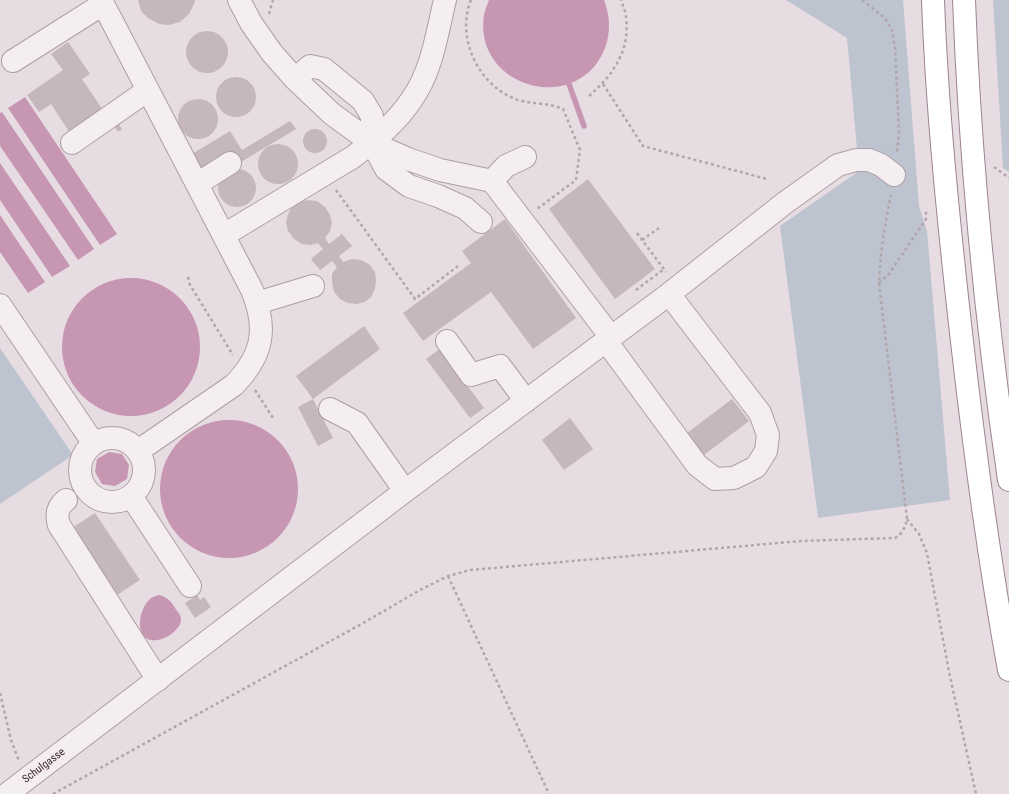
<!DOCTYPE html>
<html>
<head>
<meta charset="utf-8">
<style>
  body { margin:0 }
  canvas { display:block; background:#e6dce1 }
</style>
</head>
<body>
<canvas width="1009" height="794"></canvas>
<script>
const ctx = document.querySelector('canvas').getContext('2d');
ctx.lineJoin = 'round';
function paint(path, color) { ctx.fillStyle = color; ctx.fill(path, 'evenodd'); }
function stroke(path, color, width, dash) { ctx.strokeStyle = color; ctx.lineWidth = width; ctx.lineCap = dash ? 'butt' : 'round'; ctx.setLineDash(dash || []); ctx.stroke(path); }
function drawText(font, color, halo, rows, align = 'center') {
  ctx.font = font + ' "Roboto Condensed",sans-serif'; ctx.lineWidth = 3; ctx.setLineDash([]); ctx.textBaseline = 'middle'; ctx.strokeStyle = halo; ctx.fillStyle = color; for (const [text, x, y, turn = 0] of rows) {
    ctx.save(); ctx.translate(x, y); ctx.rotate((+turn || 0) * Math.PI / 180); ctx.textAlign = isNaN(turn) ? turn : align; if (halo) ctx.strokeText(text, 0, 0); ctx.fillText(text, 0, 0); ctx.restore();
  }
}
paint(new Path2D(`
  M786,0H903L919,206L927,231L950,500L818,518L780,226L859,171L847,38Z
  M993,0H1009V172L1003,168Z
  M0,348L73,455L0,504Z`), '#bdc4d0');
paint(new Path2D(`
  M489,0H604C610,16 611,32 605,48C578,117 473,88 484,15C485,10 487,5 489,0Z
  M25,97L117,234L100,245L8,108Z
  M2,112L94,249L78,260L0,146V113Z
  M0,163L70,266L52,277L0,200Z
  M0,215L45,282L28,293L0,252Z
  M62 347a69 69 0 1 1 138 0a69 69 0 1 1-138 0Z
  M160 489a69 69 0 1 1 138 0a69 69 0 1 1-138 0Z
  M109,452L122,454L129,465L127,479L115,486L102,484L95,472L97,459Z
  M159,595C167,597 171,601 175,608C177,611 181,615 181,619C182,632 151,651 142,633C137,623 142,606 150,599C152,597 156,596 159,595Z`), '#c796b3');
stroke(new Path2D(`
  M569,84L584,126`), '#c796b3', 5.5);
paint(new Path2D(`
  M138,0H195L194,4L189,14L180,22L169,25L159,24L148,18L141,11Z
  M186 52a21 21 0 1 1 42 0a21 21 0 1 1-42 0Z
  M68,42L90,74L82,79L103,110L70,133L51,104L39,112L27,95L63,70L51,54Z
  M216 97a20 20 0 1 1 40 0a20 20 0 1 1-40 0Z
  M178 119a20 20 0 1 1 40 0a20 20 0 1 1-40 0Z
  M290,121L296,129L236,165L199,172L189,156L230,131L242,150Z
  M118,123L122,129L118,132L114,126Z
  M303 141a12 12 0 1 1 24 0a12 12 0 1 1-24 0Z
  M258 164a20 20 0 1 1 40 0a20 20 0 1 1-40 0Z
  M218 188a19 19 0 1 1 38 0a19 19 0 1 1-38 0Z
  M588,179L655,269L615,299L549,209Z
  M308,200L317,201L325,207L330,215L332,223L330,231L325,238L329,244L342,234L352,246L339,256L343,262L352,259L361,260L370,265L375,272L376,281L375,289L371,297L365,302L357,304L348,303L340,299L334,292L332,283V274L337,267L332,261L320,270L311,259L323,249L318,243L310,245L302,244L294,239L288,231L286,222L288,214L292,207L299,202Z
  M505,219L576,318L533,349L491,292L423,341L403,313L471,263L462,251Z
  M364,326L380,349L313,399L333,438L318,446L298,407L313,399L296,376Z
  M440,349L484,408L470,418L426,359Z
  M732,399L749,421L704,455L687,433Z
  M570,418L593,449L564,470L542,440Z
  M95,513L140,580L117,595L72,528Z
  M197,595L200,600L204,597L211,607L195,618L185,603Z`), '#c6b6be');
const minor = new Path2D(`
  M101,0L252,290C268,329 263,355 234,385L138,451
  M239,0L251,23L272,53L295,79L332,114L372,143L408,159L440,170L492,181L611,337
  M13,61L103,4
  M295,79L310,66L324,69L363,101L372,116V143L386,169L409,186L438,196L465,208L481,222
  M72,143L148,90
  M492,181L506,166L525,157
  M197,184L230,163
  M224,235L353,157C375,140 397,122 412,99C432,71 437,33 445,0
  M257,303L313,286
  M0,305L94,444
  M447,341L471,375L500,366L526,401
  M606,341L697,465L715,479L734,478L756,467L766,451L768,435L760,413L669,294
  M330,409L357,423L405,491
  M80 470a32 32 0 1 1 64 0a32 32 0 1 1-64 0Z
  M131,496L190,586
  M66,500C57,507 56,515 59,525L158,680
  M7,794L405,491L669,294L786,202L838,165L856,160H869L881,165L894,175`);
const highway = new Path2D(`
  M933,0C937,108 948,216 960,324C973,440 988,555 1009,670
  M964,0C970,160 986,321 1009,480`);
stroke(minor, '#ac9ea5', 24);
stroke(highway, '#9d8390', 24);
stroke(new Path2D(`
  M471,0C456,36 477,83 513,98C529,105 548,102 563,109L580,150L576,180L537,209
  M862,0L885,18L892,30L895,47L899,133L897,152
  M269,14L273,0
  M603,84L643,146L767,179
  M589,96C613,75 630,51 626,18C626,12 623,6 621,0
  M994,167L1009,178
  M336,190L415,299L458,266
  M637,233L666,272
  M642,240L659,228
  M188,277L190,285L233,355
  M879,283L889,274L926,219V210
  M636,290L664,269
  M255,390L273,418
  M907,519L919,534L927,553L949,672L976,794
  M448,576L549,794
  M0,693L11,740L19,761
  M53,794L365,622L420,590L448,576L470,570L801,541L895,538C903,533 905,528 907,519L879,283C880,253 885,224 891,195`), '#b2a6ac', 2.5, [3, 3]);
stroke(minor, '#f5eef1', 22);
stroke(highway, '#fff', 22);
drawText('11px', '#3c2630', '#f4ebf0', [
  ["Schulgasse",44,766,-37]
]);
</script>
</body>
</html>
